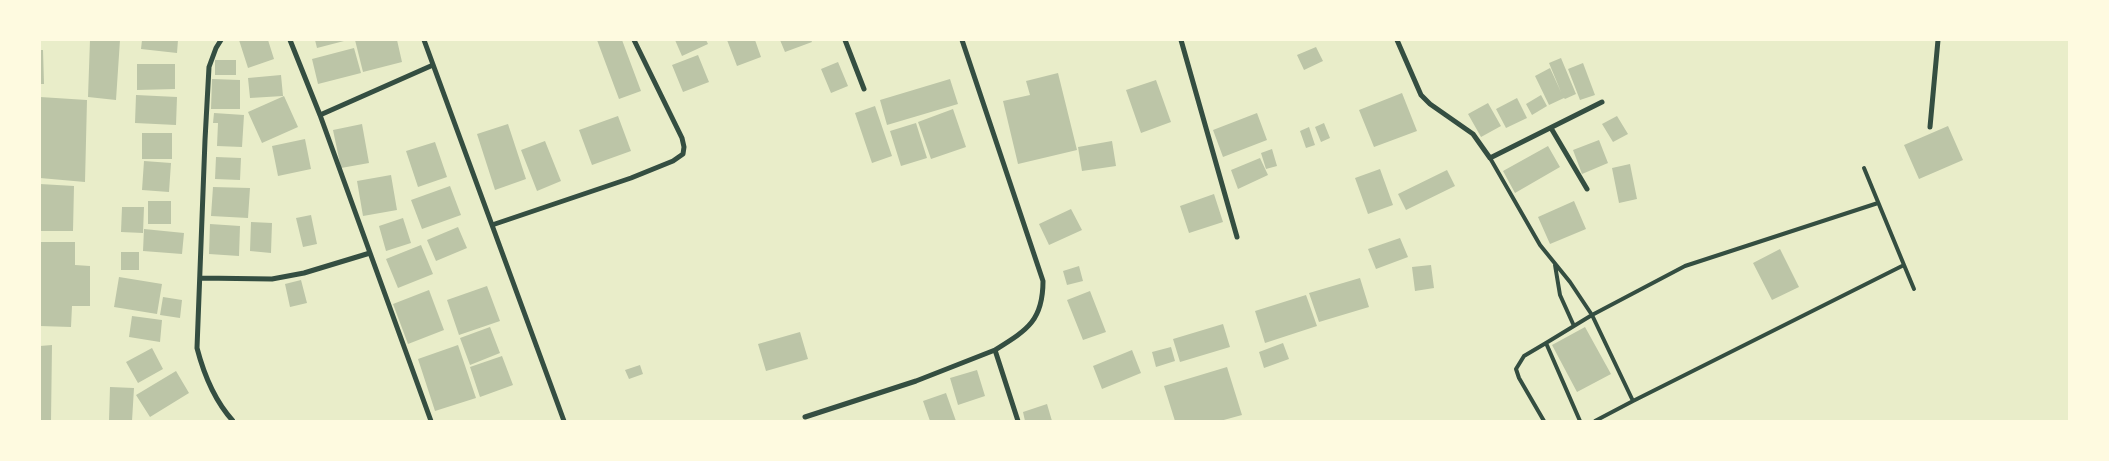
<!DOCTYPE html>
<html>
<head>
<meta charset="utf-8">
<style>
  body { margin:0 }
  #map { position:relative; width:2109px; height:461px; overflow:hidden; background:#e9edc9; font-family:"IBM Plex Sans",sans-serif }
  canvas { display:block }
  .frame { position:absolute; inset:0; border:41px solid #fefae0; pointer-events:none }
</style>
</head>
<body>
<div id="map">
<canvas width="2109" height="461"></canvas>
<div class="frame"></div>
</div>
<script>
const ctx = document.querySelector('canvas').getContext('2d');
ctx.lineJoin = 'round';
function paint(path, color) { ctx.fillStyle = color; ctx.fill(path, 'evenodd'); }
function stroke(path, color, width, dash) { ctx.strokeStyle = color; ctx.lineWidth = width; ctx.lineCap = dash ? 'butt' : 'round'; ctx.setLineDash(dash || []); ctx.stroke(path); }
paint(new Path2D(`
  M90,40H120L116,100L88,97Z
  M142,40H178L177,53L141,49Z
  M239,40H268L274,59L248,68Z
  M315,40H344V41L317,48Z
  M355,40H397L402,62L363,72Z
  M597,40H622L641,91L619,99Z
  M675,40H706L708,44L682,56Z
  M727,40H755L761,57L737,66Z
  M780,40H811L812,42L785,52Z
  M1316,47L1323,61L1304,70L1297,55Z
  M354,48L361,73L318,84L312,59Z
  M40,50H43L44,84H40Z
  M698,55L709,82L683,92L672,65Z
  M1561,58L1576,94L1565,99L1564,98L1549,105L1535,76L1550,68L1561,92L1549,63Z
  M215,60H236V75H215Z
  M838,62L848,86L831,93L821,69Z
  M1583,63L1595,95L1580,100L1568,69Z
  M137,64H175V89L137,90Z
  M1058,73L1077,150L1018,164L1003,101L1030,95L1026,81Z
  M281,75L283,96L250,98L248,78Z
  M212,79L240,80V109H211Z
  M950,79L958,104L887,125L880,100Z
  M1156,80L1171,122L1141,133L1126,90Z
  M1402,93L1417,131L1374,147L1359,110Z
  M136,95L177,97L176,125L135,123Z
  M1541,95L1547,106L1532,115L1526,104Z
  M284,96L298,127L262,143L248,112Z
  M40,97L87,100L85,182L40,178Z
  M1517,98L1527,118L1506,128L1496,109Z
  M1488,103L1501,126L1481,137L1468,114Z
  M875,106L892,156L872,163L855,113Z
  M953,109L966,147L931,159L918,122Z
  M214,113L244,115L242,147L217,146L218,123H213Z
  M1257,113L1267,140L1223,157L1213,130Z
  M618,116L631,151L592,165L579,130Z
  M1617,116L1628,134L1613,142L1602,124Z
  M916,123L927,158L901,166L890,131Z
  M1324,123L1330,138L1321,142L1315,127Z
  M362,124L369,163L341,168L333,130Z
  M508,124L526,179L495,190L477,134Z
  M1948,126L1963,160L1919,179L1904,145Z
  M1309,127L1315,145L1306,148L1300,131Z
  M142,133H172V159H142Z
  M305,139L311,169L278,176L272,146Z
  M1599,140L1608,163L1582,174L1573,150Z
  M545,141L561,181L537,191L521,150Z
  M1112,141L1116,166L1082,171L1078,147Z
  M435,142L447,177L418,187L406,151Z
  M1548,146L1560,167L1515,193L1503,171Z
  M1272,149L1277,166L1266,169L1261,153Z
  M216,157L241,158L240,180L215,179Z
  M1260,158L1268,175L1238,189L1231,170Z
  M144,161L171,163L169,192L142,190Z
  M1630,164L1637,199L1619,203L1612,168Z
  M1380,169L1393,205L1368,214L1355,178Z
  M1447,170L1455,186L1406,210L1398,194Z
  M391,175L397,210L363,216L357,181Z
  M40,184L74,186L73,231H40Z
  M450,186L461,215L422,229L411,200Z
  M213,187L250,188L248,218L211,216Z
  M1214,194L1223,222L1189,233L1180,206Z
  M148,201H171V224H148Z
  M1574,201L1586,229L1550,244L1538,217Z
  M122,207H144L143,233L121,232Z
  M1071,209L1082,230L1049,245L1039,224Z
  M311,215L317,244L303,247L296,218Z
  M403,218L411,243L386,251L379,226Z
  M251,222L272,223L271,253L250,251Z
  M210,224L240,226L239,256L209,254Z
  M458,227L467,248L436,261L427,240Z
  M144,229L184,233L182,254L143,251Z
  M1400,238L1408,257L1376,269L1368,249Z
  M40,242H75V265L90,266V306H72L71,327L40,326Z
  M421,245L433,274L398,288L386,259Z
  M1780,249L1799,287L1772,300L1753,263Z
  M121,252H139V270H121Z
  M1431,265L1434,288L1415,291L1412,267Z
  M1079,266L1083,281L1067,285L1063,271Z
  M119,277L162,284L157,314L114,307Z
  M1360,278L1369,307L1319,322L1309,293Z
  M301,280L307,303L290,307L285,284Z
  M487,286L500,321L459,335L447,300Z
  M429,290L444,330L408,344L393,304Z
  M1090,291L1106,332L1083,340L1067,300Z
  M1306,295L1317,326L1265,343L1255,311Z
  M163,297L182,300L180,318L160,315Z
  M132,316L162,320L160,342L129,337Z
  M1223,324L1230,347L1180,362L1173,339Z
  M490,327L500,353L470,365L460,338Z
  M1585,327L1611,374L1577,392L1552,345Z
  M800,332L808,359L766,371L758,344Z
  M1283,343L1289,359L1264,368L1259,352Z
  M52,345L51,421H40V346Z
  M458,345L476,398L435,411L418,359Z
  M1171,347L1175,361L1156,367L1152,352Z
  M152,348L163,369L138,383L126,362Z
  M1132,350L1141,373L1102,389L1093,366Z
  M502,356L513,385L480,397L470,367Z
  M640,365L643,374L629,379L625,370Z
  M1227,367L1242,415L1220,421H1175L1164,386Z
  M977,370L985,396L958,405L950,378Z
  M176,371L189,393L150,417L136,395Z
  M110,387L134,388L132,421H109Z
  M946,393L956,421H930L923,401Z
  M1047,404L1052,421H1025L1023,412Z`), '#bcc5a7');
stroke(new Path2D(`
  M1490,158L1540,245L1570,282L1592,315L1633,401L1904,265L1864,168
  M1555,265L1560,295L1574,326
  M1904,265L1914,289
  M1546,343L1580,421
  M1544,421L1519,378L1516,369L1524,356L1546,343L1592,315L1685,266L1878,203
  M1595,421L1633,401`), '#344e41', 4);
stroke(new Path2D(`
  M221,40L216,48L209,67L205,140L197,348C204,375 214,400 233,421
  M290,40L320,115L431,421
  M424,40L564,421
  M845,40L864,89
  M962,40L1043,281C1043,321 1027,330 995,350L1018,421
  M1181,40L1237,237
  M1397,40L1421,95L1430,104L1473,134L1490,158L1602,102
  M320,115L433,65
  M1930,127L1938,40
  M1551,128L1587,189
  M492,225L631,178L673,161L683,154L684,147L682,138L634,40
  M201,278L272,279L304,273L370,253
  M805,417L916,381L995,350`), '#344e41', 5);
</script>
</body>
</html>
